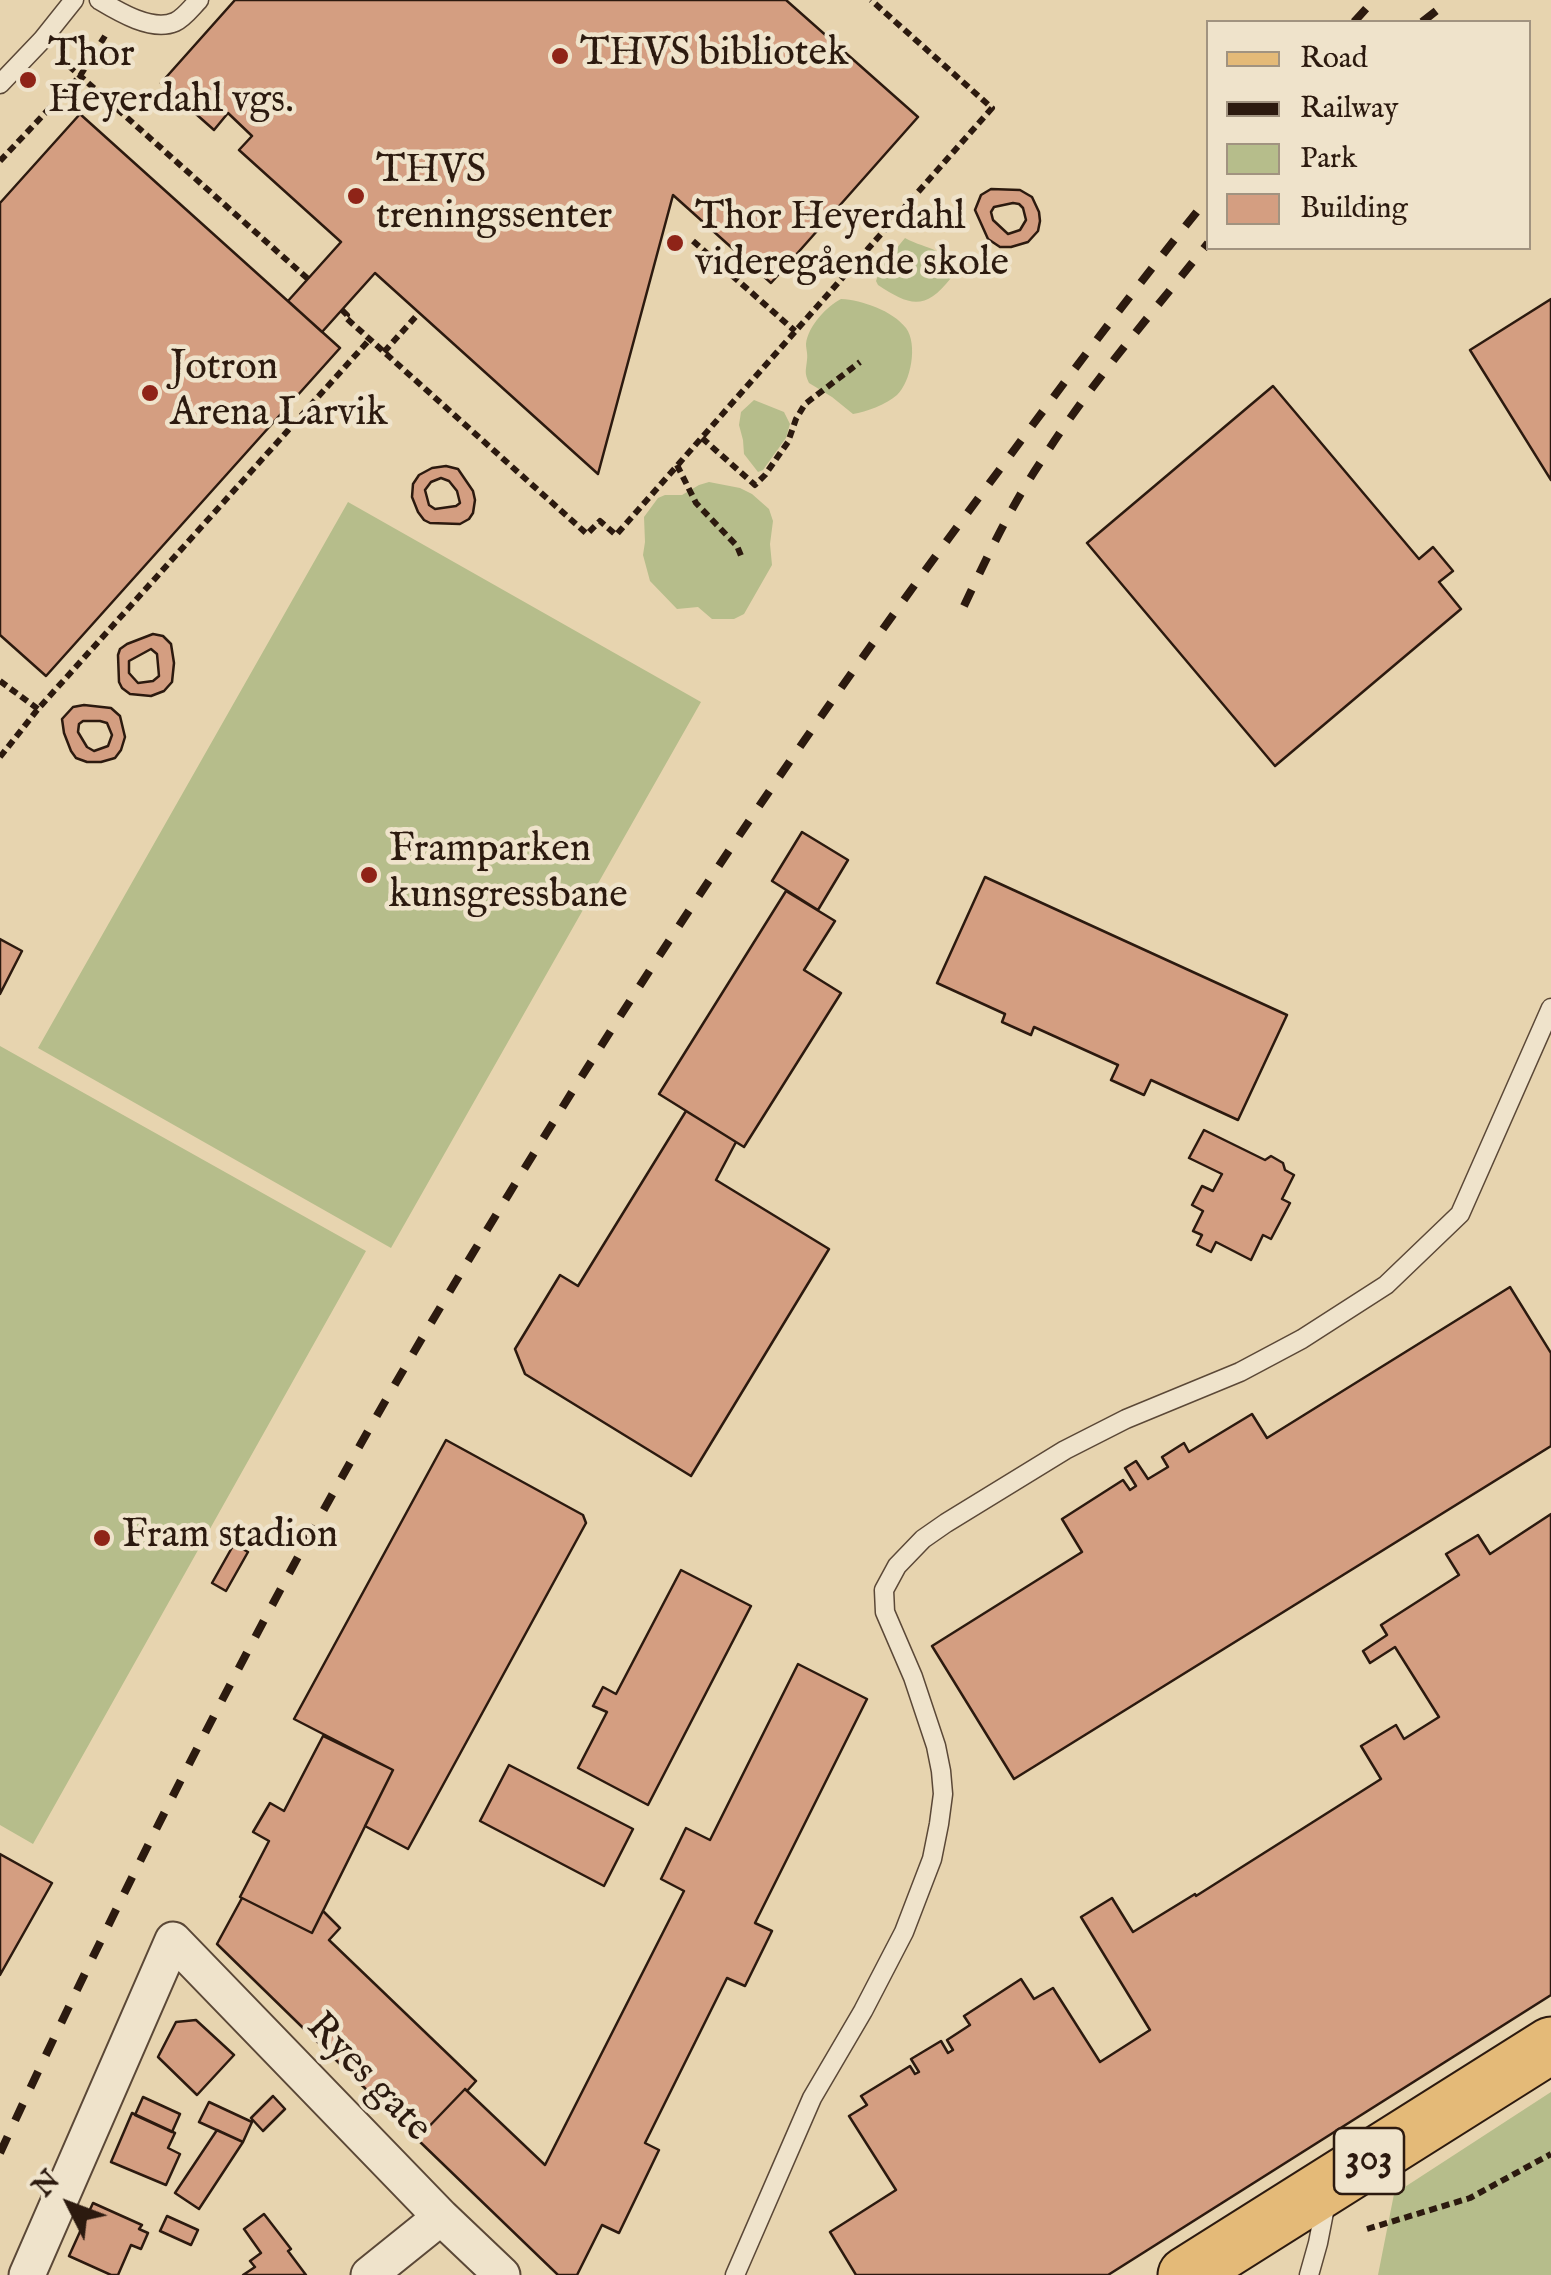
<!DOCTYPE html>
<html>
<head>
<meta charset="utf-8">
<style>
  body { margin:0 }
  #map { position:relative; width:1551px; height:2275px; overflow:hidden; background:#e7d4af; font-family:"IM FELL English",serif }
  canvas { display:block }
  .legend { position:absolute; left:1206px; top:20px; width:325px; height:230px; box-sizing:border-box; background:#efe3cb; border:2px solid #a19380; margin:0; padding:12px 18px; list-style:none; font-size:30px; color:#2c1a0f }
  .legend li { display:flex; align-items:center; gap:20px; height:50px }
  .legend b { width:50px; border:2px solid #a19380 }
  .north { position:absolute; left:20px; top:2155px; width:100px; height:100px; -webkit-text-stroke:8px #efe3cb; paint-order:stroke; rotate:312deg; font-size:28px; font-weight:700; line-height:40px; text-align:center; color:#2c1a0f }
  .north::after { content:''; display:block; margin:auto; width:35px; height:45px; background:#2c1a0f; clip-path:polygon(50% 0,100% 100%,50% 72%,0 100%) }
</style>
</head>
<body>
<div id="map">
<canvas width="1551" height="2275"></canvas>
<ul class="legend">
<li><b style="height:12px;background:#e4ba78"></b>Road</li>
<li><b style="height:12px;background:#2c1a0f"></b>Railway</li>
<li><b style="height:28px;background:#b6bd8b"></b>Park</li>
<li><b style="height:28px;background:#d49e81"></b>Building</li>
</ul>
<div class="north">N</div>
</div>
<script>
const ctx = document.querySelector('canvas').getContext('2d');
ctx.lineJoin = 'round';
function paint(path, color) { ctx.fillStyle = color; ctx.fill(path, 'evenodd'); }
function stroke(path, color, width, dash) { ctx.strokeStyle = color; ctx.lineWidth = width; ctx.lineCap = dash ? 'butt' : 'round'; ctx.setLineDash(dash || []); ctx.stroke(path); }
function drawText(font, color, halo, rows, align = 'center') {
  ctx.font = font + ' "IM FELL English",serif'; ctx.lineWidth = 9; ctx.setLineDash([]); ctx.textBaseline = 'middle'; ctx.strokeStyle = halo; ctx.fillStyle = color; for (const [text, x, y, turn = 0] of rows) {
    ctx.save(); ctx.translate(x, y); ctx.rotate((+turn || 0) * Math.PI / 180); ctx.textAlign = isNaN(turn) ? turn : align; if (halo) ctx.strokeText(text, 0, 0); ctx.fillText(text, 0, 0); ctx.restore();
  }
}
paint(new Path2D(`
  M905,238C928,251 948,245 951,278C925,311 910,306 878,285L876,281L881,267Z
  M841,299C862,300 893,311 906,328C918,344 911,382 897,395C887,404 866,412 853,414L832,397L809,383C804,373 806,370 807,360C808,354 806,349 806,344C808,326 827,306 841,299Z
  M754,400L784,412L790,424L786,438L763,470L758,472L744,454L743,440L739,425L741,412Z
  M709,482L740,488L752,494L769,509L773,521L770,544L772,565L744,614L734,619H712L698,607L677,609L650,581L643,555L645,542L644,517L658,498L665,495H682L699,485Z
  M348,502L701,702L391,1248L38,1048Z
  M0,1046L366,1251L33,1844L0,1825Z
  M1551,2092V2275H1378L1394,2194Z`), '#b6bd8b');
const building = new Path2D(`
  M235,0H786L918,117L771,283L673,195L598,474L375,273L322,332L288,301L341,242L239,150L252,136L228,113L214,130L161,83Z
  M80,114L340,348L46,676L0,635V203Z
  M991,189L1020,190L1032,197L1039,212L1040,221L1038,231L1028,242L1011,247H1000L988,239L975,210L981,195ZM1013,203L1019,204L1023,208L1026,220L1020,230L1008,234L993,220L991,212L994,207Z
  M1551,299V480L1470,350Z
  M1273,386L1419,559L1433,547L1453,571L1439,582L1461,609L1275,766L1087,543Z
  M446,466L458,469L473,491L475,500L473,513L469,519L460,524L430,523L424,520L418,512L412,497L413,484L419,475L432,468ZM441,478L449,481L457,491L460,503L456,506L435,509L429,505L425,490L431,482Z
  M153,634L163,636L171,644L174,663L172,682L164,691L151,696L130,694L122,688L119,682L118,655L120,649L127,644ZM151,649L157,654L159,676L153,681L138,683L129,673V661Z
  M84,705L111,708L120,716L125,737L121,750L115,758L101,762H87L76,758L71,751L64,733L62,719L73,707ZM83,721H100L107,723L112,735L108,746L94,751L87,747L78,732L79,724Z
  M802,832L848,860L818,910L772,881Z
  M985,877L1287,1015L1238,1120L1151,1080L1144,1095L1111,1080L1118,1065L1034,1027L1031,1035L1002,1022L1005,1014L937,983Z
  M786,891L835,921L804,970L841,993L744,1147L659,1094Z
  M0,939L22,951L0,994Z
  M686,1111L736,1142L716,1180L829,1249L691,1476L525,1374L515,1349L560,1275L578,1286Z
  M1204,1130L1265,1160L1271,1156L1283,1163L1285,1170L1294,1175L1282,1199L1290,1203L1271,1239L1263,1235L1251,1260L1216,1242L1211,1252L1197,1245L1202,1235L1193,1231L1203,1211L1192,1205L1202,1186L1213,1191L1222,1174L1189,1158Z
  M1510,1287L1551,1353V1446L1014,1779L932,1646L1082,1552L1062,1519L1123,1480L1130,1490L1136,1486L1125,1468L1136,1461L1148,1479L1168,1467L1162,1457L1184,1443L1189,1452L1252,1414L1267,1438Z
  M446,1440L583,1515L586,1523L408,1849L365,1826L393,1770L294,1719Z
  M1551,1514V1995L1108,2275H856L830,2232L896,2190L849,2116L867,2105L861,2096L910,2066L915,2074L919,2072L911,2059L941,2041L948,2053L953,2050L947,2040L970,2025L964,2016L1021,1979L1034,1999L1053,1988L1100,2062L1150,2030L1081,1917L1112,1898L1133,1932L1195,1894L1196,1896L1381,1779L1361,1746L1396,1725L1404,1739L1439,1717L1395,1647L1370,1663L1363,1651L1387,1635L1381,1625L1459,1575L1446,1554L1478,1535L1490,1554Z
  M234,1544L248,1552L226,1591L212,1583Z
  M681,1570L751,1606L648,1805L578,1768L607,1712L593,1706L603,1687L616,1694Z
  M798,1664L867,1699L755,1923L772,1931L745,1986L727,1978L645,2143L659,2150L619,2233L602,2225L577,2275H558L417,2139L465,2089L545,2165L684,1891L661,1879L686,1828L710,1840Z
  M323,1736L393,1770L312,1933L240,1897L269,1841L253,1832L270,1803L284,1811Z
  M509,1765L633,1829L604,1886L480,1821Z
  M0,1854L52,1883L0,1975Z
  M242,1898L312,1933L323,1911L340,1928L329,1940L476,2081L467,2091L465,2089L417,2139L217,1944Z
  M196,2020L234,2055L197,2095L158,2057L176,2022Z
  M273,2096L285,2109L263,2131L251,2118Z
  M143,2097L180,2114L172,2132L135,2115Z
  M209,2102L252,2122L243,2142L199,2122Z
  M132,2113L175,2133L168,2148L180,2154L166,2185L111,2162Z
  M217,2130L243,2142L199,2209L175,2193Z
  M93,2203L142,2225L139,2229L148,2233L141,2249L131,2245L118,2275H111L69,2256Z
  M264,2214L291,2249L288,2251L306,2275H243L255,2267L250,2261L261,2253L244,2229Z
  M167,2216L198,2230L191,2245L160,2231Z`);
paint(building, '#d49e81');
stroke(building, '#2c1a0f', 2.5);
const lane = new Path2D(`
  M99,0C119,12 152,32 175,22C184,18 192,7 199,0
  M0,84L42,40L74,0
  M735,2275L812,2098L863,2011L904,1932L932,1859L939,1824L943,1794L941,1771L936,1746L913,1677L885,1612L884,1590L897,1566L923,1539L946,1523L1065,1450L1126,1419L1240,1372L1302,1339L1386,1285L1460,1214L1551,1008
  M1309,2275L1318,2243L1326,2202`);
const street = new Path2D(`
  M27,2275L173,1940L441,2217L502,2275
  M369,2275L441,2217`);
const primary = new Path2D(`
  M1186,2275L1551,2045`);
stroke(lane, '#5b4837', 21);
stroke(street, '#5b4837', 39);
stroke(primary, '#2c1a0f', 59);
stroke(new Path2D(`
  M59,57L308,279
  M0,161L80,76L105,36
  M693,241L795,331
  M342,310L347,315L345,317L587,534L600,521L616,535L992,108L871,0
  M384,352L419,313
  M702,438L755,485L765,475L788,442L796,419L805,404L860,362
  M677,465L696,503L737,546L742,558
  M0,681L38,709
  M0,757L38,709L370,339
  M1367,2229L1470,2198L1551,2154`), '#2c1a0f', 6, [8, 5]);
stroke(lane, '#efe3cb', 18);
stroke(street, '#efe3cb', 35);
stroke(primary, '#e4ba78', 55);
stroke(new Path2D(`
  M1354,22L1374,0
  M1422,22L1450,0
  M964,606C987,557 1010,508 1040,463C1089,385 1151,315 1208,243
  M0,2153C99,1939 204,1729 317,1522C399,1373 487,1228 577,1084C705,881 840,684 983,492C1056,393 1130,294 1208,198`), '#2c1a0f', 8, [18, 18]);
for (const [x, y, r, color] of [
  [560,56,10,"#8f2418"],
  [28,80,10,"#8f2418"],
  [356,196,10,"#8f2418"],
  [675,243,10,"#8f2418"],
  [150,393,10,"#8f2418"],
  [369,875,10,"#8f2418"],
  [102,1538,10,"#8f2418"]
]) { const dot = new Path2D(); dot.arc(x, y, r, 0, 2 * Math.PI); ctx.fillStyle = color; ctx.fill(dot); stroke(dot, '#efe3cb', 4); }
for (const [x, y, w] of [
  [1369,2161,70]
]) { const box = new Path2D(); box.roundRect(x - w / 2, y - 33, w, 66, 8); ctx.fillStyle = '#efe3cb'; ctx.fill(box); stroke(box, '#2c1a0f', 2.5); }
drawText('bold 38px', '#2c1a0f', null, [
  ["303",1369,2161]
]);
drawText('40px', '#2c1a0f', '#efe3cb', [
  ["THVS bibliotek",580,56],
  ["Thor",48,57],
  ["Heyerdahl vgs.",48,103],
  ["THVS",376,173],
  ["treningssenter",376,219],
  ["Thor Heyerdahl",695,220],
  ["videregående skole",695,266],
  ["Jotron",170,370],
  ["Arena Larvik",170,416],
  ["Framparken",389,852],
  ["kunsgressbane",389,898],
  ["Fram stadion",122,1538]
], 'left');
drawText('40px', '#2c1a0f', '#efe3cb', [
  ["Ryes gate",367,2079,46]
]);
</script>
</body>
</html>
